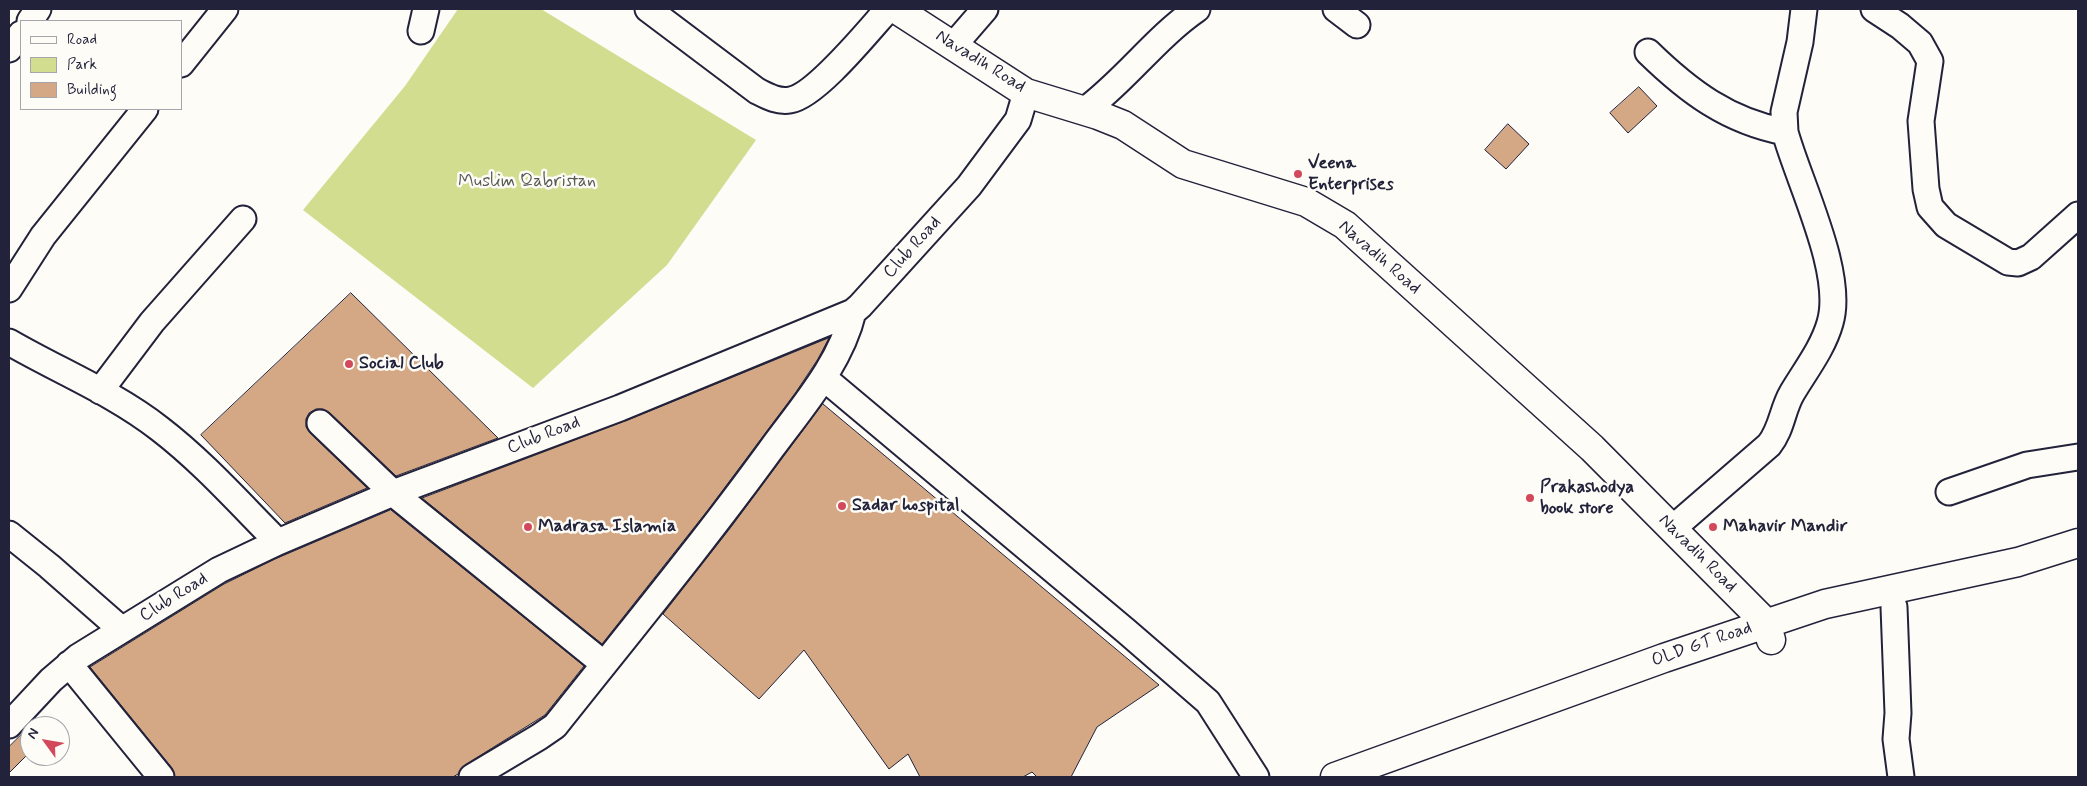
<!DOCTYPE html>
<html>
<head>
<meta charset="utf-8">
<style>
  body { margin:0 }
  #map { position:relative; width:2087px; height:786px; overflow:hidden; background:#fdfcf7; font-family:Mynerve,sans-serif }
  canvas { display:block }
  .frame { position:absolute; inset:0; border:10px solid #22223b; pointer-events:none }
  .legend { position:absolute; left:20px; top:20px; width:162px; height:90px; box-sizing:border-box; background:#fdfcf7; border:1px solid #a5a5ac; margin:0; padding:6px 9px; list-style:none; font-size:15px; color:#22223b }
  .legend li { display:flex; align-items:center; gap:10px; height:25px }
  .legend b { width:25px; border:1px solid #a5a5ac }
  .north { position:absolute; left:20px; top:716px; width:50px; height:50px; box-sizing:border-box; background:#fdfcf7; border:1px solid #a5a5ac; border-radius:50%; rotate:302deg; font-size:14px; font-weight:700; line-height:20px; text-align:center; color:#22223b }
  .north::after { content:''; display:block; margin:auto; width:18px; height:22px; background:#d1495b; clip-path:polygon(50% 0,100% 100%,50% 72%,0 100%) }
</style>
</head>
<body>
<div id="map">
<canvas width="2087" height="786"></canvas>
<div class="frame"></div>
<ul class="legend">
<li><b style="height:6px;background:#fdfcf7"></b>Road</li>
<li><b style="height:14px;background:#d2dd90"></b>Park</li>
<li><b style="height:14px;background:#d4a885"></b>Building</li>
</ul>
<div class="north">N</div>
</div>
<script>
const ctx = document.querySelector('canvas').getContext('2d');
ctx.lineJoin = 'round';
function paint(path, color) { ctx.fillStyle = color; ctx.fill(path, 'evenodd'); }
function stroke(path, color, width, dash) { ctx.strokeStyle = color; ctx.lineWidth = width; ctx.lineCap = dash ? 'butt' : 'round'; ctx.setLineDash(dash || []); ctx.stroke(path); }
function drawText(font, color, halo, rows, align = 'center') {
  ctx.font = font + ' Mynerve,sans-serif'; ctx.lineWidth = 5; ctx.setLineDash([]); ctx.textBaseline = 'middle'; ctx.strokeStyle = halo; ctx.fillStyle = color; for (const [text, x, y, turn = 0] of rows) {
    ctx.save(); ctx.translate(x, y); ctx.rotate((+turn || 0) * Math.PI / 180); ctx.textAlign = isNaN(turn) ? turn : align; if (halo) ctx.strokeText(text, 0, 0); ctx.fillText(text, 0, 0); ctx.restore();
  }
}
paint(new Path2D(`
  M458,9H541L756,140L667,265L533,388L303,210L405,86Z`), '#d2dd90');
const building = new Path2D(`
  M1639,87L1657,106L1628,133L1610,113Z
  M1508,124L1529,144L1506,169L1485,150Z
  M351,293L498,438L396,476L330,413L323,409H316L309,413L306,419V427L310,433L367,488L285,523L201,435Z
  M829,338L818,359L796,392L708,510L602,644L422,498L625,421Z
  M823,404L1159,685L1097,727L1071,777H1037L1032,772L1023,777H920L908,754L889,769L804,650L759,699L663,614L731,527Z
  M391,510L584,666L545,715L465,765L458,774L453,777H175L172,768L90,667L224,584L275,559Z
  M30,726V752L9,773V747Z`);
paint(building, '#d4a885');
stroke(building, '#22223b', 1);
const minor = new Path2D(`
  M648,9L757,91C767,96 777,102 790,100C816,96 869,30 888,9
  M1336,9L1357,25
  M1874,9L1900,26L1920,43L1930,61L1921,121L1926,189L1930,207L1946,225L2008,262L2018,263L2031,257L2078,215
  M30,21L38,9
  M421,31L426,9
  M953,46L985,9
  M9,49L21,34
  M1648,52C1689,92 1728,121 1785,132
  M181,64L225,9
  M1084,111C1125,81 1155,38 1197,9
  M9,289L43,236L145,109
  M9,342C59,371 114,393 160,429C203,462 240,504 278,542
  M824,378L1126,631L1208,702L1256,777
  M100,391L152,322L243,219
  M320,423L393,493L604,664
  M1949,492L2027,465L2078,457
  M1672,529L1769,445C1782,429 1782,410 1792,393C1805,371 1823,348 1830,323C1845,273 1799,183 1785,132L1784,112L1800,42L1804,9
  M9,534L49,566L122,630
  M1894,607L1898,713L1896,739L1901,777
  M69,664L161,777
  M9,725L51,680L78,657L219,570L278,542L393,493L620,408L853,312L860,306L969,186L1018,120L1026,93
  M472,777L539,737L555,726C628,634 703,543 772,448C803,406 841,363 853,312`);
const major = new Path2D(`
  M896,9L1026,93L1098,115L1123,125L1183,164L1306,202L1345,225L1592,448L1766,623L1771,640
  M1335,777L1664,658L1825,604L2018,562L2078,543`);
stroke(minor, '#22223b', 29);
stroke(major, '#22223b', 31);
stroke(minor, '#fdfcf7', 25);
stroke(major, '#fdfcf7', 28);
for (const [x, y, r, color] of [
  [1298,174,5,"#d1495b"],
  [349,364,5,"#d1495b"],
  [1530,498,5,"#d1495b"],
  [842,506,5,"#d1495b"],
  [528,527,5,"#d1495b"],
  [1713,527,5,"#d1495b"]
]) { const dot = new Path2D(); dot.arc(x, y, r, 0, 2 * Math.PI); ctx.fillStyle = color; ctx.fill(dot); stroke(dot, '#fdfcf7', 2); }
drawText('18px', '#22223b', '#fdfcf7', [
  ["Navadih Road",980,62,32],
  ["Club Road",913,248,-48],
  ["Navadih Road",1379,258,41],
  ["Club Road",544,436,-21],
  ["Navadih Road",1697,554,45],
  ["Club Road",174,598,-32],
  ["OLD GT Road",1702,645,-19]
]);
drawText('bold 18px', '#22223b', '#fdfcf7', [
  ["Veena",1308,164],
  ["Enterprises",1308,185],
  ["Social Club",359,364],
  ["Prakashodya",1540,488],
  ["book store",1540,509],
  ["Sadar hospital",852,506],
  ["Madrasa Islamia",538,527],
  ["Mahavir Mandir",1723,527]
], 'left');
drawText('18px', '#575a54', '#fdfcf7', [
  ["Muslim Qabristan",527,182]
]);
</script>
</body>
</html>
